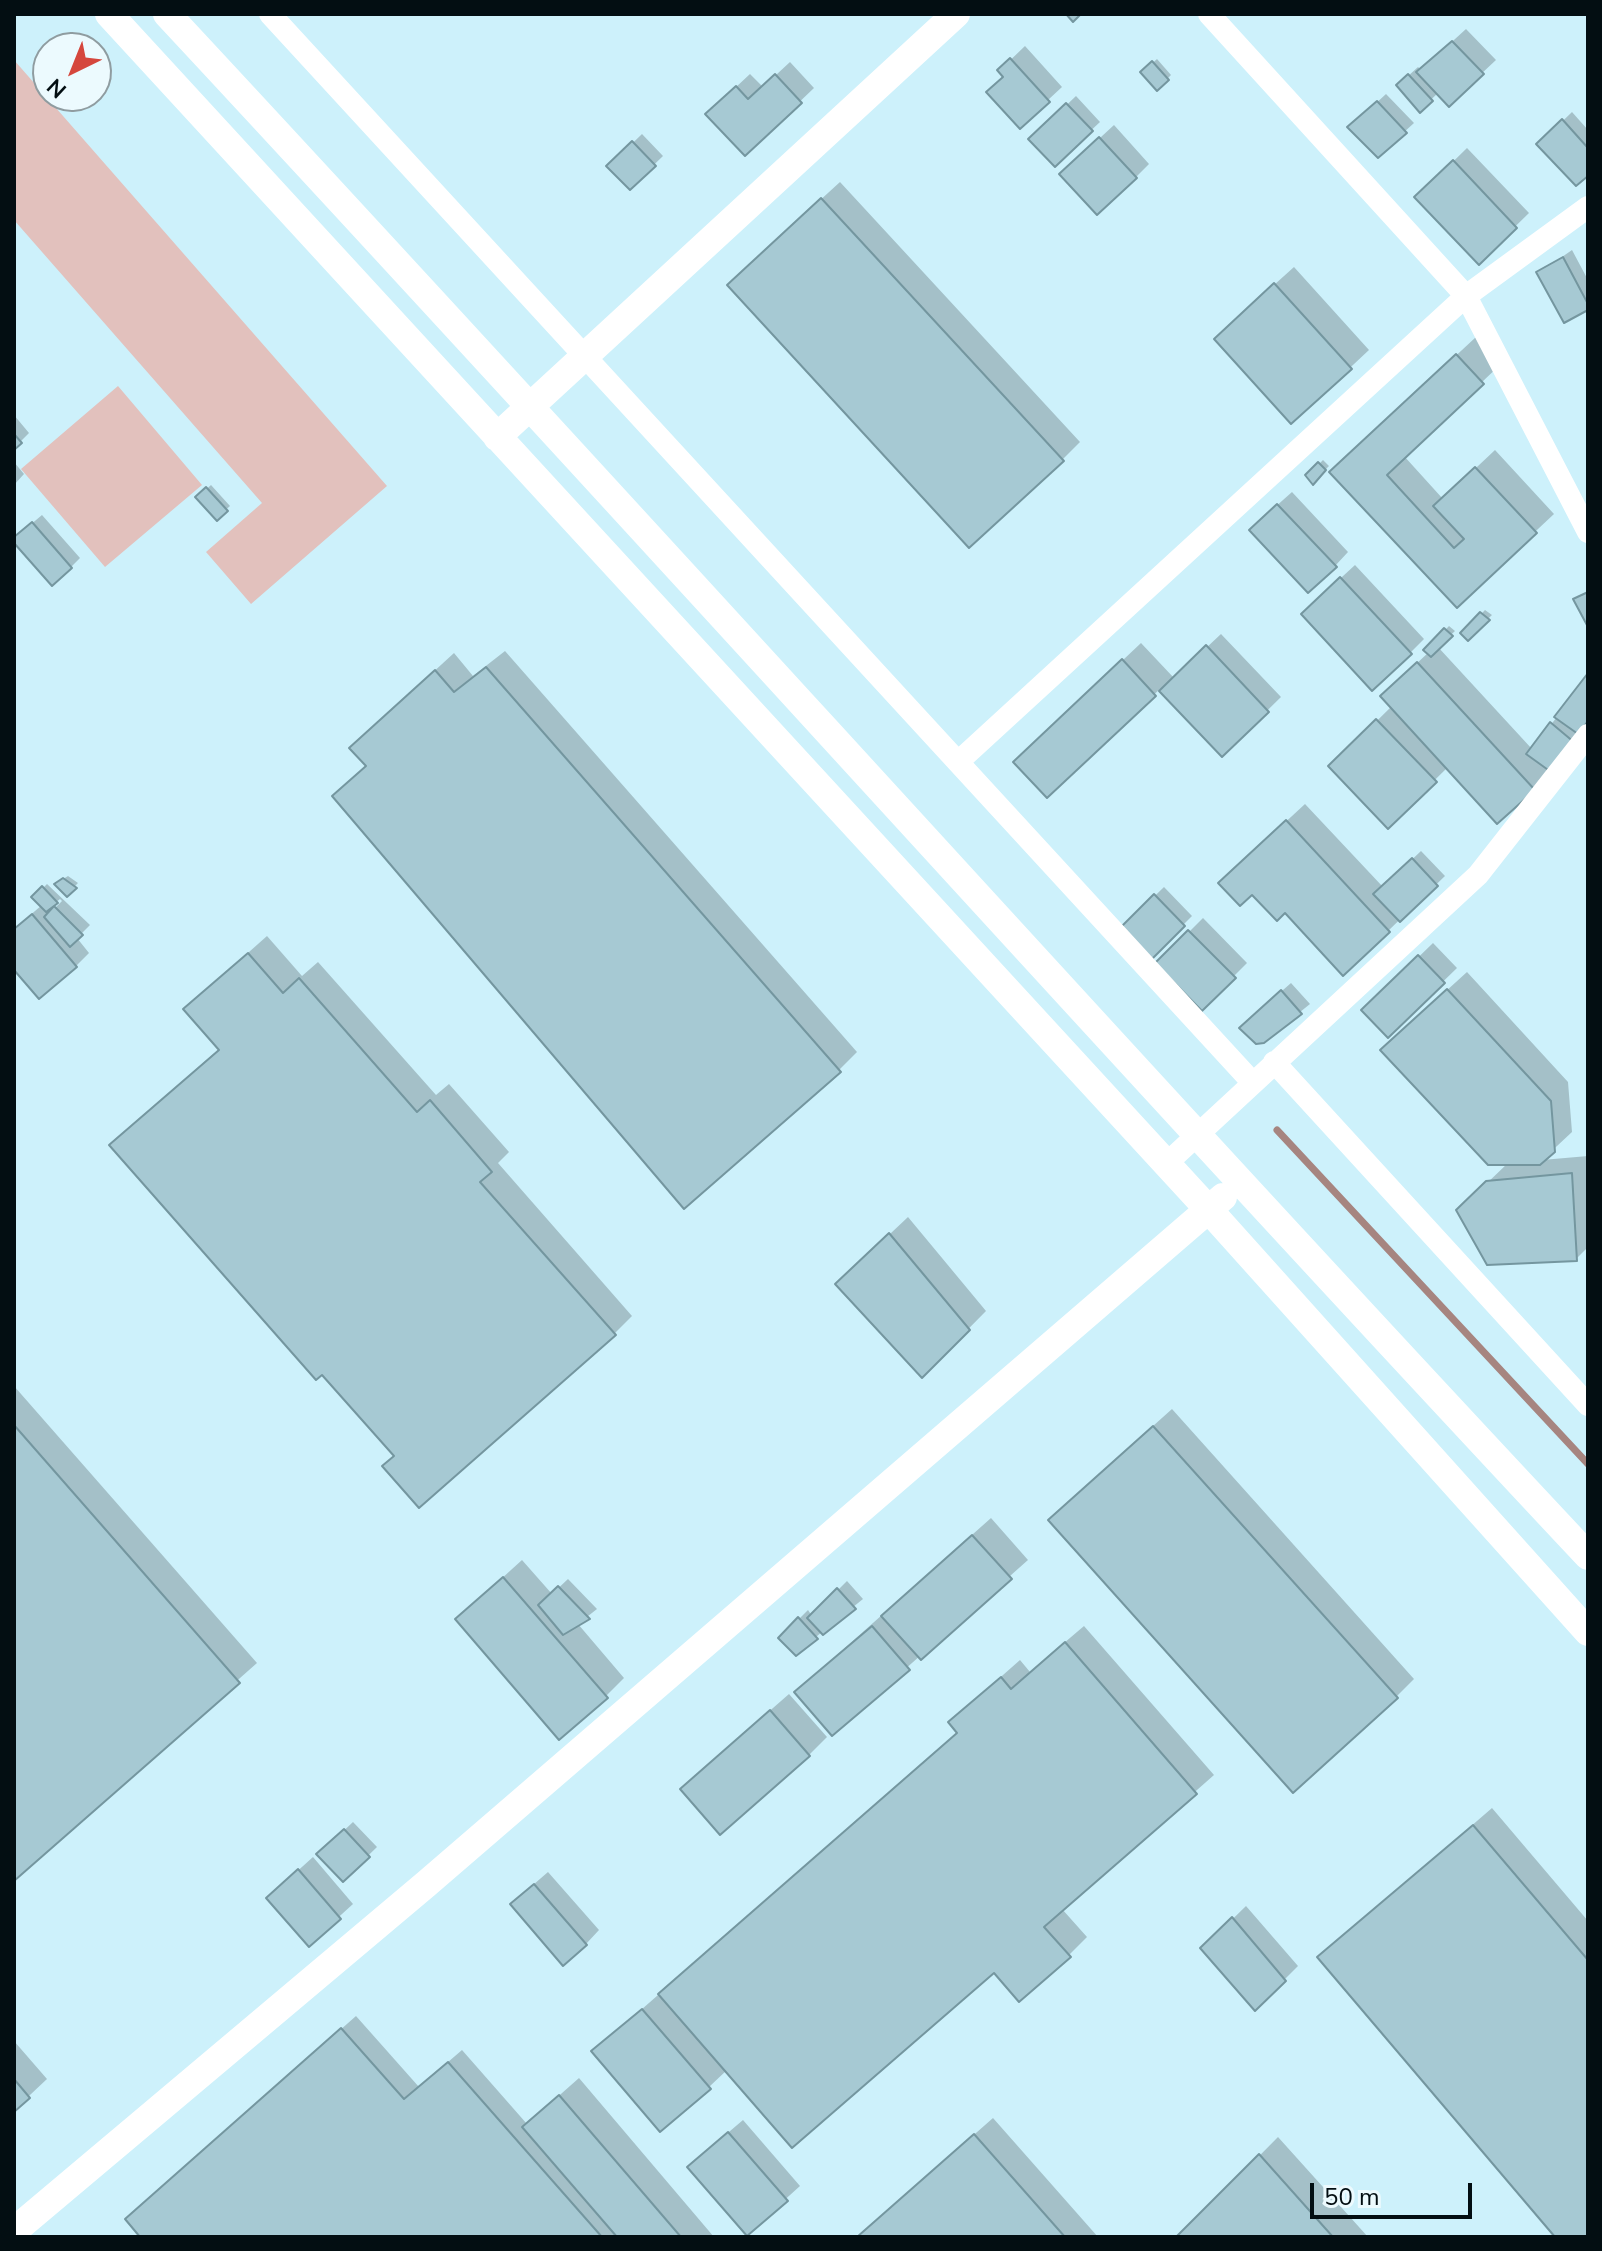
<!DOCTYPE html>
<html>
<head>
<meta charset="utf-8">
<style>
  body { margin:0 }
  #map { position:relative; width:1602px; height:2251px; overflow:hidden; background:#cdf1fb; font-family:"Nunito Sans",sans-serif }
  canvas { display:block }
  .frame { position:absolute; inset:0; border:16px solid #030e12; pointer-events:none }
  .north { position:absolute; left:32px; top:32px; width:80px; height:80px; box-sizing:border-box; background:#ecfafe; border:2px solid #8f9ca0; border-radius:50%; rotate:223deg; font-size:22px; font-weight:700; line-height:32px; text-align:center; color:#030e12 }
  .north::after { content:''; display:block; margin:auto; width:28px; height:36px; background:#d5473d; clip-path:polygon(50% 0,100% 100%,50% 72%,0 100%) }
  .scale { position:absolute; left:1310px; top:2183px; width:162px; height:36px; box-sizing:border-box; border:4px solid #030e12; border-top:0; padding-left:10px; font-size:24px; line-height:28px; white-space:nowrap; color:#030e12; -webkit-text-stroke:6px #ecfafe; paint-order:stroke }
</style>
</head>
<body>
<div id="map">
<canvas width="1602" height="2251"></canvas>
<div class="frame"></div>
<div class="north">N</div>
<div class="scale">50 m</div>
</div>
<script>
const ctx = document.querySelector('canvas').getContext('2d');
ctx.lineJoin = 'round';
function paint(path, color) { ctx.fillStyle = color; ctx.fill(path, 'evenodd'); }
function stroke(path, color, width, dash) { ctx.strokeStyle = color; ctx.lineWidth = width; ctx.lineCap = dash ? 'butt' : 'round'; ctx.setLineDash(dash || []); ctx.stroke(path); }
paint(new Path2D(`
  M14,60L387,486L251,604L206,552L262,503L14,220Z
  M118,386L202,485L105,567L21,469Z`), '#e2c1bd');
paint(new Path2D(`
  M1466,29L1496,60L1449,104L1438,93L1420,110L1407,77L1418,67L1421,70Z
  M1025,46L1062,87L1020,126L1005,76L1000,70Z
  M1157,59L1171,75L1158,88L1143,72Z
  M790,62L814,88L745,154L721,101L750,74L763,87Z
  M1386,94L1414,123L1378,156L1359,119Z
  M1076,96L1100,122L1055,164L1031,139Z
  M1572,112L1588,130V173L1539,144Z
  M1114,125L1149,164L1136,177L1075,161Z
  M642,134L663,156L630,188L609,166Z
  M1467,148L1529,213L1479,262L1417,197Z
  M840,182L1080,442L1062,460L747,267Z
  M1572,250L1588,280V308L1539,273Z
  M1294,267L1369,350L1292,422L1234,321Z
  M1476,337L1501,364L1404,456L1443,499L1495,450L1554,514L1457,605L1350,454Z
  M14,415L29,433L14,448Z
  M1323,460L1329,466L1313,482L1308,475Z
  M14,462L24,474L14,485Z
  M211,485L230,506L217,518L198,497Z
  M1292,492L1348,552L1335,566L1265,516Z
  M42,515L80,558L71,567L23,531Z
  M1355,565L1424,639L1410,653L1317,600Z
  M1485,610L1492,615L1468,638L1463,633Z
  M1449,626L1455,631L1438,647L1532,749L1588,677V721L1533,789L1448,767L1388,826L1331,766L1392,706L1401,678L1429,652L1426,650Z
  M1221,634L1281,697L1222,755L1160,689L1047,795L1034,744L1141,643L1174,678Z
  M505,651L857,1052L839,1070L335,796L367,765L370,730L454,653L473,676Z
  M1305,804L1383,887L1421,851L1445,876L1388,931L1239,865Z
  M68,876L78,883L67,894L60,881Z
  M47,884L90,925L77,938L89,953L76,966H14V929L42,905L34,897ZM60,899L62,901L53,910L50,907Z
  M1164,887L1192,916L1152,956L1123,927Z
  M1203,918L1247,963L1202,1008L1158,963Z
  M267,936L302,976L318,962L436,1095L449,1084L509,1152L498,1163L632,1316L614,1334L396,1456L130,1128L220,1048L204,992Z
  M1433,943L1457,968L1388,1035L1364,1010Z
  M1467,972L1568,1082L1572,1132L1542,1160L1588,1156V1247L1576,1259L1459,1210L1508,1163L1401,1032Z
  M1291,983L1310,1004L1264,1041L1250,1019Z
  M908,1217L986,1311L922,1376L856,1266Z
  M14,1386L257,1663L14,1878Z
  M1172,1409L1414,1679L1396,1697L1068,1502Z
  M991,1518L1028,1560L832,1734L810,1679Z
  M522,1560L552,1594L568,1579L597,1609L578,1624L624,1678L606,1696L457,1619Z
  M847,1581L863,1599L796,1653L780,1638L808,1610L812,1616Z
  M1084,1626L1214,1775L1062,1909L1087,1937L1069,1955L994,1970L727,2070L709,2087L594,2051L959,1732L969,1705L1020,1660L1030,1672Z
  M789,1694L827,1737L809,1755L701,1771Z
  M1492,1808L1588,1921V2232L1582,2237H1558L1320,1957Z
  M353,1822L377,1847L343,1880L319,1854Z
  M313,1857L353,1904L309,1944L282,1885Z
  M548,1872L599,1930L586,1944L526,1891Z
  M1246,1906L1298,1966L1255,2009L1203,1948Z
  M356,2016L419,2087L462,2050L527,2124L579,2078L714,2237H143L141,2206Z
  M14,2041L47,2079L14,2110Z
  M993,2118L1098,2237H858Z
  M743,2120L800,2186L748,2233L703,2154Z
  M1278,2137L1368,2237H1179Z`), '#0003');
stroke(new Path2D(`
  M1277,1130L1588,1464`), '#a68580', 7);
const building = new Path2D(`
  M1066,14H1081L1073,22Z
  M1452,41L1484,74L1449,107L1416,72Z
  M1010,58L1050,102L1020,129L986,92L1003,77L997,70Z
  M1152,61L1169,80L1157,91L1140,72Z
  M775,74L802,103L745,156L705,114L736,86L748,99Z
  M1408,74L1433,101L1420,113L1396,85Z
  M1377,101L1407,133L1378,158L1347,127Z
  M1066,103L1093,131L1055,167L1028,139Z
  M1562,119L1588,148V176L1576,186L1536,144Z
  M1099,137L1137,178L1097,215L1059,174Z
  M632,141L656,166L630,190L606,166Z
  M1453,160L1517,228L1479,265L1414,197Z
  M821,198L1064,461L969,548L727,285Z
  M1563,257L1588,304V310L1564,323L1536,272Z
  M1274,283L1352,369L1291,424L1214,339Z
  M1456,354L1484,384L1387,475L1454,548L1464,539L1433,506L1475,467L1537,533L1457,608L1329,472Z
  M14,434L22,443L14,450Z
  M1318,462L1326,470L1313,485L1305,475Z
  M206,487L228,511L217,521L195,497Z
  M1277,504L1337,567L1308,593L1249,530Z
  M32,522L72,568L52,586L14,543V537Z
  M1340,577L1412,654L1372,691L1301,614Z
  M1588,592V627L1573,599Z
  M1480,612L1490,620L1468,641L1460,633Z
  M1444,628L1453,636L1431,657L1423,650Z
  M1206,645L1269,712L1222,757L1159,691Z
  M1122,659L1156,696L1047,798L1013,762Z
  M1417,662L1535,790L1497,824L1380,696Z
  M486,667L841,1072L684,1209L332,796L366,766L349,748L435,670L454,692Z
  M1588,673V721L1578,734L1554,717Z
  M1376,719L1437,782L1388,829L1328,766Z
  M1550,722L1575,743L1551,772L1526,754Z
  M1286,820L1390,932L1343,976L1285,913L1277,921L1252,895L1240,906L1218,883Z
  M1412,858L1438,886L1400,922L1373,894Z
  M63,878L77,888L67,897L54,884Z
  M42,886L58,903L46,912L31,897Z
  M1154,894L1185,926L1152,959L1121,927Z
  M54,906L83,935L70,947L44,917Z
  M32,914L77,967L39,999L14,970V929Z
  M1188,930L1236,978L1202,1011L1155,963Z
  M248,953L283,993L299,978L417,1112L430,1100L492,1172L480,1182L616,1335L419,1508L382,1466L394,1456L322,1375L316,1380L109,1145L219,1050L183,1009Z
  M1418,955L1445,983L1388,1038L1361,1010Z
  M1447,989L1551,1101L1555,1152L1540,1165H1488L1380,1050Z
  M1281,990L1302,1014L1264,1043L1256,1044L1239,1028Z
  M1572,1173L1577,1261L1487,1265L1456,1210L1486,1181Z
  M889,1233L970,1330L922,1378L835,1284Z
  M14,1425L240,1683L14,1881Z
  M1153,1426L1398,1698L1293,1793L1048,1520Z
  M972,1535L1012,1579L921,1660L881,1616Z
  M503,1577L608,1698L559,1740L455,1619Z
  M558,1586L590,1619L563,1635L538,1605Z
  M837,1588L856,1609L823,1635L807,1618Z
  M798,1617L818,1639L796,1656L778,1638Z
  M872,1626L910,1670L832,1736L794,1692Z
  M1065,1642L1197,1794L1044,1927L1071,1957L1019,2002L994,1973L792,2148L658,1994L957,1733L948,1722L1001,1677L1011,1689Z
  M770,1710L810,1756L720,1835L680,1789Z
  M1473,1825L1588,1960V2234L1585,2237H1555L1317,1957Z
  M344,1829L370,1857L343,1882L316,1854Z
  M298,1869L341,1919L309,1947L266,1898Z
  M534,1884L587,1945L563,1966L510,1904Z
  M1232,1917L1286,1981L1255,2011L1200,1948Z
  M642,2009L711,2089L660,2132L591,2051Z
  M341,2028L404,2099L448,2062L602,2237H140L125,2219Z
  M14,2079L30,2098L14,2112Z
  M559,2095L681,2237H617L522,2127Z
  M728,2132L788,2201L747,2236L687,2167Z
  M974,2134L1065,2237H857Z
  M1259,2154L1333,2237H1176Z`);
paint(building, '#a6c9d3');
stroke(building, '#74969f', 2);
stroke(new Path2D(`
  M270,14L1253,1083
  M1209,14L1466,296L1588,532
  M958,762L1466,296L1588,207
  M1274,1062L1588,1405
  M1166,1164L1478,875L1588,735`), '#fff', 22);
stroke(new Path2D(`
  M109,14L1209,1210L1588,1632
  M167,14C644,526 1110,1046 1588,1556
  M497,437L956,14
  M14,2231L425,1885L1223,1197`), '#fff', 28);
</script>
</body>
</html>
